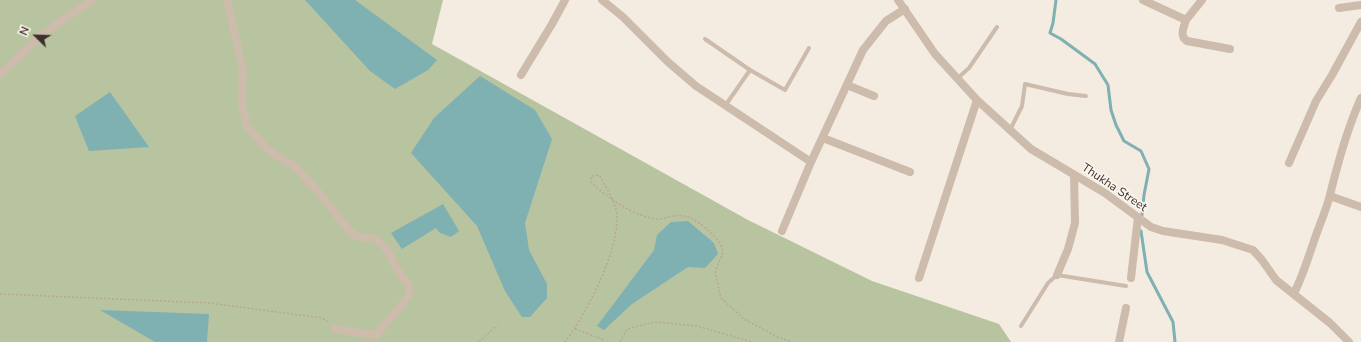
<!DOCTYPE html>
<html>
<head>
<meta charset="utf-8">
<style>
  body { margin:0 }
  #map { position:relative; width:1361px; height:342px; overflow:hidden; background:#f4ebe1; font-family:"Nunito Sans",sans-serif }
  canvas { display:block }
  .north { position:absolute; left:16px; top:16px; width:40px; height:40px; -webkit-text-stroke:3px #fbf5ee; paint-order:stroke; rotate:293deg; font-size:11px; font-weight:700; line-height:16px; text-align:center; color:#3b302b }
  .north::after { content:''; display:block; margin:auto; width:14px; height:18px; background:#3b302b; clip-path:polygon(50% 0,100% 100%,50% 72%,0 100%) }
</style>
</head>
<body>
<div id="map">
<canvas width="1361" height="342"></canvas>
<div class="north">N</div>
</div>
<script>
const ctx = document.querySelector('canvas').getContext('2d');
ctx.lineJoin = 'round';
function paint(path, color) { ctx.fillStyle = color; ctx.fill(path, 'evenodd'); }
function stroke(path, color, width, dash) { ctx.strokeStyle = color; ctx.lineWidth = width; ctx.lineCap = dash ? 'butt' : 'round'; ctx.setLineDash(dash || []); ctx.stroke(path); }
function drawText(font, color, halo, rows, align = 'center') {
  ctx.font = font + ' "Nunito Sans",sans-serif'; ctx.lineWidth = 3.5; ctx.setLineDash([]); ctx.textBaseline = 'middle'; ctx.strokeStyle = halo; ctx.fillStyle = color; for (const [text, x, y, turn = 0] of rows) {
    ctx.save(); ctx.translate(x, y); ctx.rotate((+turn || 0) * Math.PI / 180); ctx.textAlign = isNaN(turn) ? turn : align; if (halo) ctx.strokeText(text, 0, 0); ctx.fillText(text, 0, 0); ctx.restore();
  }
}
paint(new Path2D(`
  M0,0H443L432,44L748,220L872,281L999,324L1011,342H0Z`), '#b8c4a0');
paint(new Path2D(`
  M305,0H355L437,60L428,70L395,89L370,71Z
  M480,76L535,110L552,139L525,223L529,250L547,284V298L530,317H522L505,291L477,226L411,153L434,118Z
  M110,92L149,147L89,151L75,116Z
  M443,204L459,231L451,237L440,233L436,228L402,249L391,233Z
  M688,221L714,243L718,254L705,268L688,267L632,304L604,330L597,326L654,250L657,235L671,222Z
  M100,310L209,314L207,342H155Z`), '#7fb0b2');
stroke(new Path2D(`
  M1056,0L1053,23L1050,33L1061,39L1095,64L1108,85L1111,110L1116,125L1124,141L1141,151L1149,169L1144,195L1142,215
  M1141,231L1147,272L1173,322L1175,342`), '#7fb0b2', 3);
stroke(new Path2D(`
  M0,294L209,303L322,318L329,323
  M575,329L602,339L604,342
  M479,342L497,325
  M565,342C587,312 618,253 617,216C616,201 606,189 600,176L595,175L591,177V182C606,197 635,217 657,219C666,219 675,214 684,216C695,218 712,232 718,241C721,244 722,249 723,252L715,272L721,298L744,319L778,337L792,342
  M620,342L627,329L654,322L697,326L752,342`), '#b9a596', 1.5, [2, 2]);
stroke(new Path2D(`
  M705,39L750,70L725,106
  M750,70L785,90L809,48
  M958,78L969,68L997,27
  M1010,130L1022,106L1025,84L1068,94L1086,96
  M1021,326L1048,283L1057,275L1126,286`), '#cdbbac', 4);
stroke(new Path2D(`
  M227,0L243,70L242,103L247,126L267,149L295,167L322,196L350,232C359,240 366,235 376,240C388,246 391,258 397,269C400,275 406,279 408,285C410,289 409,293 408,297L376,335L335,329
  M602,0L623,17L668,62L696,86L811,162L863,50L886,21L905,9
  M898,0L935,54L977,100L1031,149L1105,193L1151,227L1163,231L1222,240L1253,250L1262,260L1276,280L1330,323L1349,342
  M1143,0L1186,20L1202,0
  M1339,8L1361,5
  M1186,20C1184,27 1179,36 1187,41L1230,49
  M0,74C15,62 27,48 41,36C58,22 76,11 93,0
  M521,75L552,24L565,0
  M847,85L874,96
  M823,138L910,172
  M1289,163L1316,101L1332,75L1361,22
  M1330,196L1361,207
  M782,231L811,162
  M1057,275L1068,249L1075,223L1074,175
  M919,278L977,100
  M1131,278L1138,217
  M1294,293C1302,278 1307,261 1313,244C1318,228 1326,211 1330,195C1338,162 1347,129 1361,98
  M1119,342L1126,308`), '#cdbbac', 8);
drawText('12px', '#3b302b', '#fbf5ee', [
  ["Thukha Street",1114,188,34]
]);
</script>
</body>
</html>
